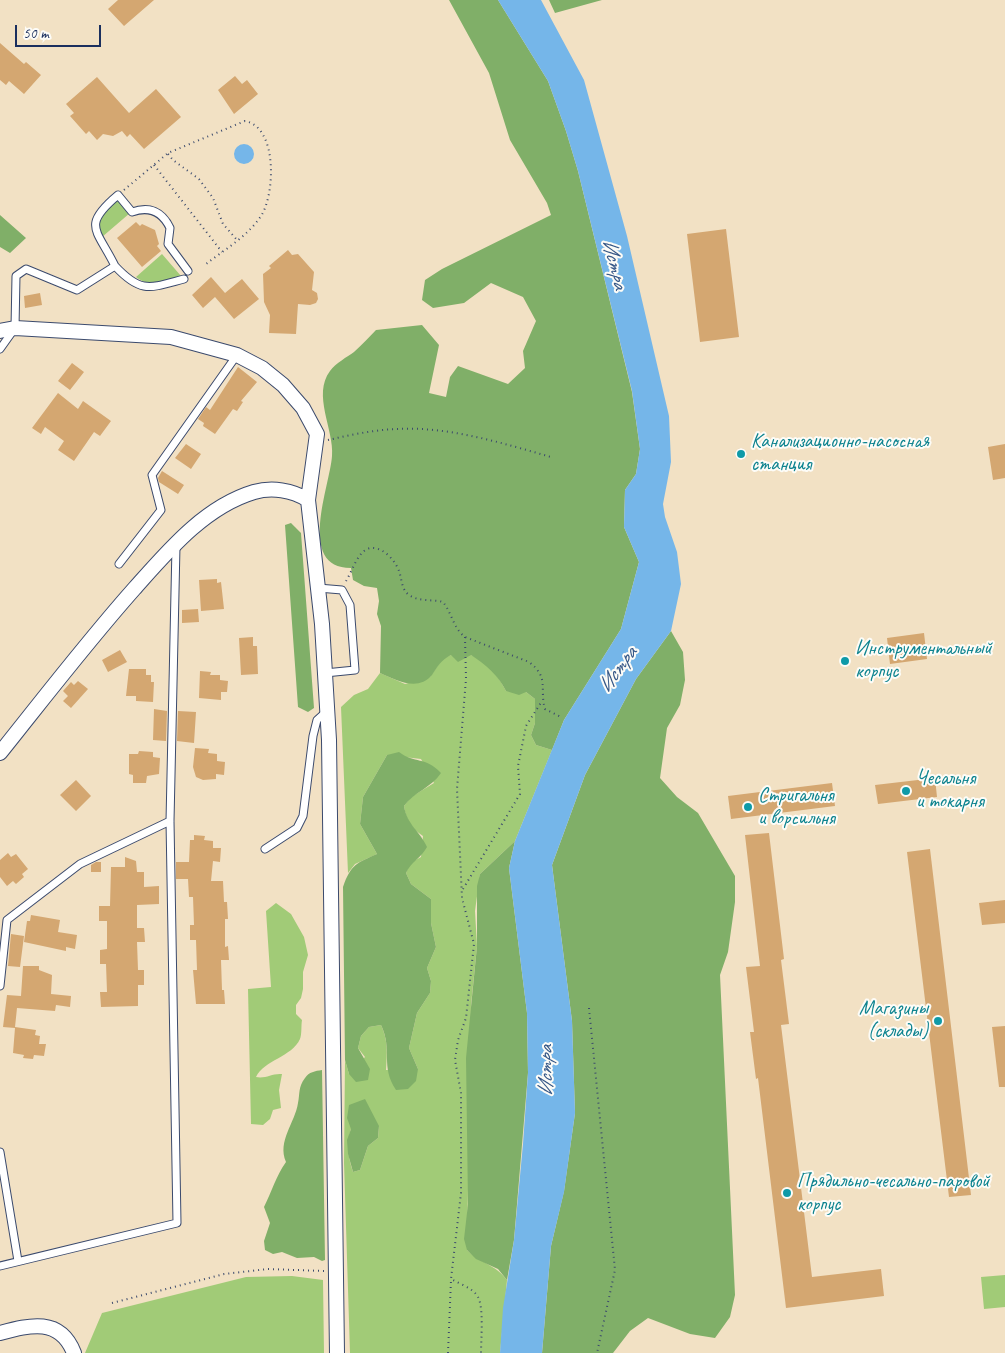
<!DOCTYPE html>
<html>
<head>
<meta charset="utf-8">
<style>
  body { margin:0 }
  #map { position:relative; width:1005px; height:1353px; overflow:hidden; background:#f2e1c4; font-family:Caveat,sans-serif }
  canvas { display:block }
  .scale { position:absolute; left:15px; top:25px; width:86px; height:22px; box-sizing:border-box; border:2px solid #1b2f5e; border-top:0; padding-left:6px; font-size:15px; line-height:18px; white-space:nowrap; color:#1b2f5e; -webkit-text-stroke:4px #fdfcf7; paint-order:stroke }
</style>
</head>
<body>
<div id="map">
<canvas width="1005" height="1353"></canvas>
<div class="scale">50 m</div>
</div>
<script>
const ctx = document.querySelector('canvas').getContext('2d');
ctx.lineJoin = 'round';
function paint(path, color) { ctx.fillStyle = color; ctx.fill(path, 'evenodd'); }
function stroke(path, color, width, dash) { ctx.strokeStyle = color; ctx.lineWidth = width; ctx.lineCap = dash ? 'butt' : 'round'; ctx.setLineDash(dash || []); ctx.stroke(path); }
function drawText(font, color, halo, rows, align = 'center') {
  ctx.font = font + ' Caveat,sans-serif'; ctx.lineWidth = 4; ctx.setLineDash([]); ctx.textBaseline = 'middle'; ctx.strokeStyle = halo; ctx.fillStyle = color; for (const [text, x, y, turn = 0] of rows) {
    ctx.save(); ctx.translate(x, y); ctx.rotate((+turn || 0) * Math.PI / 180); ctx.textAlign = isNaN(turn) ? turn : align; if (halo) ctx.strokeText(text, 0, 0); ctx.fillText(text, 0, 0); ctx.restore();
  }
}
paint(new Path2D(`
  M119,198L130,213L102,237L97,226L103,211Z
  M162,254L181,276C170,284 147,287 136,277Z
  M451,655C457,655 465,654 471,655C485,659 500,678 506,691L526,692L535,699V723L531,735L536,745L552,750L515,841L480,874L475,911L477,946L471,1005L467,1250C481,1264 495,1264 507,1280L500,1353H350L344,1163L345,1060L349,1074L365,1057L358,1048L361,1036L369,1027L381,1025C388,1040 387,1053 386,1070L418,1069L409,1048L417,1013L430,993L431,981L427,968L436,947L431,923V899L411,884L406,873L410,863L421,857L423,836C411,828 406,820 404,806L411,797L434,783L421,759L387,755L363,797L360,824L377,854L355,864L348,873L341,707L354,695L368,689L380,673L405,684L430,677L442,659ZM379,1126L378,1138L368,1146L360,1170L353,1172C348,1157 346,1144 351,1129Z
  M276,903L291,914L304,937L308,955L303,972V989L301,998L296,1005V1014L302,1020C301,1026 302,1034 300,1039C292,1057 264,1060 256,1077C266,1079 272,1073 282,1074L279,1090L281,1108L273,1110L270,1119L263,1125L251,1124L248,989L271,987L266,911Z
  M1005,1275V1307L984,1309L981,1277Z
  M292,1276L323,1280L324,1353H85L102,1313L246,1277Z`), '#a1cb77');
paint(new Path2D(`
  M449,0H498L548,81L566,131L578,171L632,392L640,449L636,474L625,490L624,527L639,562L621,629L564,720L552,750L536,745L531,735L535,723V699L526,692L519,695L506,691C498,675 486,665 471,655L458,662L451,655C441,660 438,666 432,675C418,692 396,680 380,673L381,626L377,614L379,601L377,588L364,586L353,580L351,568C296,568 330,486 332,456C334,429 312,395 330,371C336,363 347,357 354,352C362,345 369,337 376,330L422,325L439,345L429,393L446,397L450,377L458,366L508,384L525,368L523,351L536,321L523,297L491,283L464,303L433,308L422,300L425,280L442,269L551,215L547,203L510,140L489,73Z
  M549,0H602L555,13Z
  M0,215L26,238L10,253L0,247Z
  M291,523L301,533L314,708L308,712L298,707L285,525Z
  M671,631L683,652L685,680L680,705L667,728L660,778L677,797L698,813L735,876V902L728,952L720,975L735,1295L730,1317L715,1338L690,1334L648,1318L630,1331L613,1353H542L551,1246L564,1191L575,1113L572,1021L552,865L585,775L636,679Z
  M399,752C415,764 425,756 441,773C431,788 414,792 404,806C407,825 420,831 427,847C421,858 411,862 406,873L411,884L431,899V923L436,947L427,968L431,981L430,993L417,1013L409,1048L418,1069L416,1081L408,1089L396,1090C380,1066 393,1050 381,1025L369,1027L361,1036L358,1048L370,1069L368,1080L356,1082L349,1074L345,1060L343,887C351,864 357,863 377,854L360,824L363,797L387,755Z
  M515,841L509,868L527,1013L528,1073L514,1240L507,1280L498,1269L476,1259L467,1250L464,1239L468,1204L466,1058L477,946V886L480,874Z
  M322,1070L325,1260L322,1261L314,1257L297,1258L282,1252L273,1254L265,1250L264,1241L270,1223L264,1207C272,1191 276,1176 286,1162C277,1141 295,1123 298,1103C300,1094 298,1087 305,1078C309,1072 315,1071 322,1070Z
  M365,1099L379,1126L378,1138L368,1146L360,1170L353,1172L348,1154L347,1140L351,1129L347,1118L349,1105Z`), '#80af68');
paint(new Path2D(`
  M498,0H541L584,80L627,236L669,416L671,462L663,504L665,517L677,552L681,584L671,631L636,679L585,775L552,865L572,1021L575,1113L564,1192L551,1246L542,1353H500L503,1308L514,1240L523,1144L528,1073L527,1013L509,868L515,841L564,720L621,629L639,562L624,527L625,490L636,474L640,449L632,391L578,171L566,131L548,81Z
  M234 154a10 10 0 1 1 20 0a10 10 0 1 1-20 0Z`), '#75b6e9');
paint(new Path2D(`
  M118,0H154L124,26L108,9Z
  M0,43L24,64L26,62L41,75L24,94L9,81L6,85L0,80Z
  M235,76L242,84L247,80L258,94L234,114L218,90Z
  M97,77L129,113L156,89L181,117L144,149L130,134L127,137L122,131L113,136L103,134L97,140L89,131L86,134L70,116L74,113L66,104Z
  M136,222L140,226L142,224L155,230L159,244L157,246L161,251L142,267L117,238Z
  M726,229L739,337L700,342L687,234Z
  M288,250L292,255L298,254L314,272L312,290L317,293L318,299L316,303L310,305L298,304L296,334L269,333L270,315L264,302L263,274L271,268L269,266Z
  M211,277L225,293L242,279L259,299L234,319L215,297L203,308L192,295Z
  M40,293L42,305L25,308L24,296Z
  M72,363L84,372L70,390L58,381Z
  M238,367L257,382L241,401L243,402L237,411L233,409L215,434L203,426L204,423L198,419L206,407L210,410Z
  M58,393L78,409L83,401L111,421L100,436L94,432L74,461L58,450L64,441L45,427L41,434L32,428Z
  M186,444L201,454L191,469L175,458Z
  M1005,444V478L993,480L988,447Z
  M735 454a6 6 0 1 1 12 0a6 6 0 1 1-12 0Z
  M162,471L184,485L178,494L159,482L158,478Z
  M217,579V583L221,582L224,609L201,611L199,580Z
  M198,609L199,622L182,623V610Z
  M924,633L927,659L890,664L887,638Z
  M253,637V646H257L258,674L241,675L239,638Z
  M120,650L127,662L108,672L102,660Z
  M129,669H146V675H151V682H154L153,702L136,701V696H126Z
  M200,671L211,672L210,675H220V680L228,681L227,692H221V700L199,698Z
  M78,681L88,689L71,708L63,701L68,696L63,691L71,682L74,685Z
  M154,709L167,711L166,741L153,740Z
  M178,711L196,712L194,743L177,741Z
  M195,748L209,749L208,753L217,754V761L225,762L224,775L216,774V779L203,780L196,777L193,767Z
  M139,751L153,752V757L160,758L159,774L147,776L146,783H133V775L129,774V754H138Z
  M935,778L937,797L878,804L875,785Z
  M76,780L91,796L76,811L60,795Z
  M832,783L835,806L731,819L728,796Z
  M769,833L784,959L781,960L789,1024L781,1025L812,1277L881,1269L884,1296L786,1308L758,1078L756,1079L750,1032H754L746,967L760,966L745,835Z
  M194,835L205,836L204,840L213,841V848H221L220,862L213,861L211,881H223L224,902H227L228,919H225V947L228,946L229,960H221L222,990H224L225,1004H196L193,970H197L196,940H190V925H194L193,897H189L188,879H176V862H189L190,840H194Z
  M930,849L971,1195L949,1197L907,852Z
  M8,853L11,857L16,854L28,869L22,874L24,877L16,884L13,881L7,886L0,877V860Z
  M125,857L136,861L137,872H144V887L159,886V904L137,905V928H144L145,942H137L138,970H144V985H138V1006L101,1007L100,992H107L106,964H100V950L107,949V921H99V906H110L111,867H125Z
  M96,862H101V872H91V865Z
  M1005,900V923L982,925L979,903Z
  M31,915L60,920L58,932L77,935L75,949L66,947V951L24,942L27,921H30Z
  M11,934L24,936L20,967L8,966Z
  M23,966H39V970L52,975L51,994L71,996L70,1007L56,1005L55,1011L17,1008L15,1027L36,1030L35,1035L40,1036L39,1044H46L44,1056L34,1055L33,1059L23,1058L24,1055L13,1053L15,1028L3,1027L7,995L21,996Z
  M1005,1026V1087H999L992,1027Z`), '#d4a771');
const service = new Path2D(`
  M115,266C97,229 81,226 118,195L132,212C149,206 162,211 170,228L168,244L188,271
  M0,349L15,328L16,276L26,269L77,290L115,266C141,294 150,288 184,279
  M119,564L161,510L152,475L237,355
  M318,588L342,590L350,605L355,670L325,673
  M265,849L297,828L303,816L313,736L317,720L327,711
  M0,986L7,920L80,864L170,821
  M0,1152L18,1261
  M0,1266L177,1223L170,821L176,546`);
const minor = new Path2D(`
  M0,331L15,328L171,337L237,355L262,368L283,385L303,408L317,434L308,500L322,624L329,740L337,1353
  M0,753C44,698 87,642 134,589C167,552 204,507 254,492C272,487 292,490 308,500
  M0,1333C30,1325 60,1317 74,1353`);
stroke(service, '#3b4a6d', 9);
stroke(minor, '#3b4a6d', 16);
stroke(new Path2D(`
  M168,154L173,160L199,179L213,198L223,224L237,240
  M154,165L222,252
  M124,190L168,153L245,121C278,127 275,195 261,216C248,236 224,250 206,264
  M328,440C350,435 373,430 396,429C448,426 502,443 551,457
  M346,581C351,573 355,561 361,554C374,538 394,557 399,571C402,579 401,589 409,595C419,602 432,599 443,602C452,613 453,628 465,637L529,662C550,678 539,688 545,709L561,717
  M465,637L466,679L457,789L462,898L474,944L466,1018L458,1040L455,1060L461,1093V1193L451,1279C460,1284 473,1288 478,1297C484,1308 481,1340 481,1353
  M463,889L520,794L518,766L526,726L542,701
  M589,1008L615,1270L597,1353
  M112,1303L224,1274L268,1269L324,1271
  M448,1353L451,1280`), '#3b4a6d', 2, [1, 4]);
stroke(service, '#fff', 7);
stroke(minor, '#fff', 14);
for (const [x, y, r, color] of [
  [741,454,5,"#0f9aa8"],
  [845,661,5,"#0f9aa8"],
  [906,791,5,"#0f9aa8"],
  [748,807,5,"#0f9aa8"],
  [938,1021,5,"#0f9aa8"],
  [787,1193,5,"#0f9aa8"]
]) { const dot = new Path2D(); dot.arc(x, y, r, 0, 2 * Math.PI); ctx.fillStyle = color; ctx.fill(dot); stroke(dot, '#fdfcf7', 2); }
drawText('20px', '#0d838f', '#fdfcf7', [
  ["Канализационно-насосная",751,442],
  ["станция",751,465],
  ["Инструментальный",855,649],
  ["корпус",855,672],
  ["Чесальня",916,779],
  ["и токарня",916,802],
  ["Стригальня",758,796],
  ["и ворсильня",758,819],
  ["Магазины",928,1009,"right"],
  ["(склады)",928,1032,"right"],
  ["Прядильно-чесально-паровой",797,1182],
  ["корпус",797,1205]
], 'left');
drawText('italic 21px', '#365888', '#fdfcf7', [
  ["Истра",614,264,76],
  ["Истра",618,670,-54],
  ["Истра",546,1071,-90]
]);
</script>
</body>
</html>
